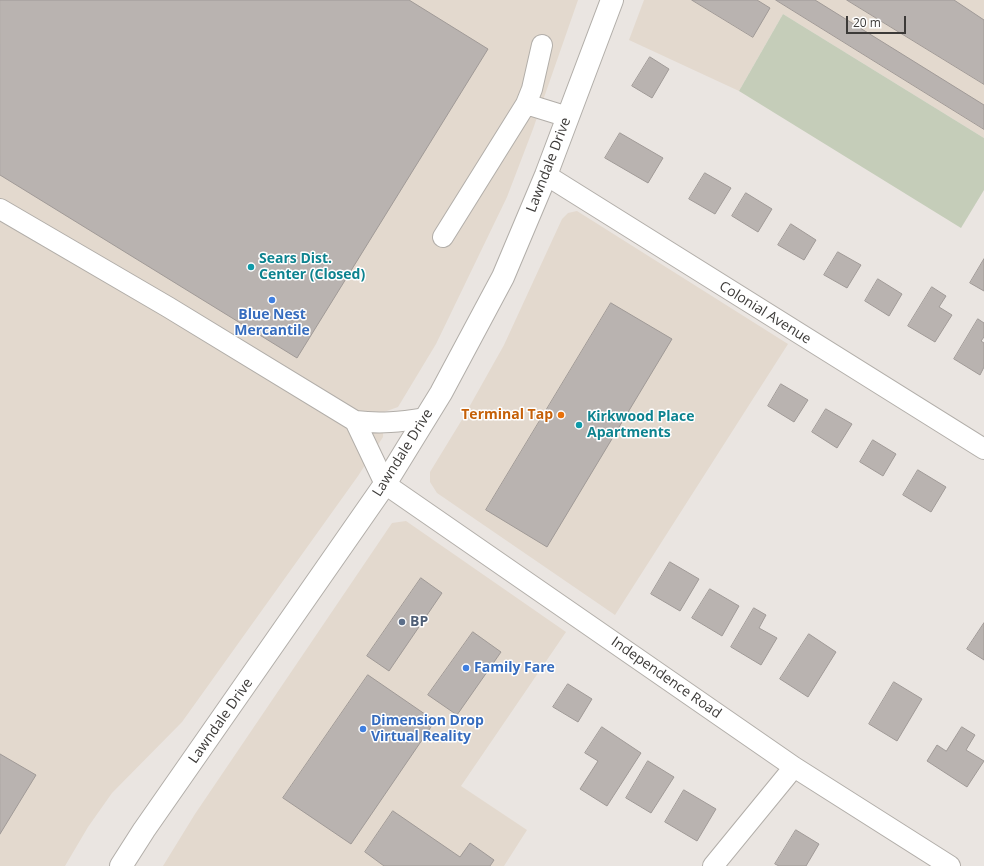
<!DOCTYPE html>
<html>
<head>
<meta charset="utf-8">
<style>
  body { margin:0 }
  #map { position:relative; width:984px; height:866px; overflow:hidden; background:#eae5e1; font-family:"Open Sans",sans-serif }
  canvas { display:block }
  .scale { position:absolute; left:846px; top:16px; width:60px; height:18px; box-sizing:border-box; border:2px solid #3c3a38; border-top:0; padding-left:5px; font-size:12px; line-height:14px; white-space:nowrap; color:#3c3a38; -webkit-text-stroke:3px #fff; paint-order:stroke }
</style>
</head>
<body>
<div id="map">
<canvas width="984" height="866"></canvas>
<div class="scale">20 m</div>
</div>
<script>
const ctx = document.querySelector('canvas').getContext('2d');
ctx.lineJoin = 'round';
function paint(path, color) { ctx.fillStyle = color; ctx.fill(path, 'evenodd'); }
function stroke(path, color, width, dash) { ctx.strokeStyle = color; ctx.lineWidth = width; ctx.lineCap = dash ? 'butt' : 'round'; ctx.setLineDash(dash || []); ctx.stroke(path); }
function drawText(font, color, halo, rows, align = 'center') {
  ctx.font = font + ' "Open Sans",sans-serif'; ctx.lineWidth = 3; ctx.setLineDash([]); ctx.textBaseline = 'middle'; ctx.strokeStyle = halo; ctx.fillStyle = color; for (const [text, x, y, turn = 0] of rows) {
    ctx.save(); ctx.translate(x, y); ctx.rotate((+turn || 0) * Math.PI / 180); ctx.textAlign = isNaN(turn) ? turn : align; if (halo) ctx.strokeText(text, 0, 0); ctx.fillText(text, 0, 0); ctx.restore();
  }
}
paint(new Path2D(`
  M0,0H578L533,129L507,197L436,344L398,407L384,412L383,437L358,476L182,722L112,793L88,827L65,866H0Z
  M644,0H984V138L783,14L739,91L629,40Z
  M577,211L788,344L615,615L437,493L430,482V472L463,418L504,345L562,219L568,213Z
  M406,521L566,632L461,786L527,830L504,866H163L195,814L392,523Z`), '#e3d9ce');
paint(new Path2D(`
  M783,14L984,138V190L961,228L739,91Z`), '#c5cdb9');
const building = new Path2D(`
  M0,0H409L488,49L297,358L0,175Z
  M692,0H757L770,8L753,37Z
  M776,0H815L984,105V129Z
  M847,0H954L984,20V84Z
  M650,57L669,69L652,98L632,86Z
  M620,133L663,158L648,183L605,158Z
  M705,173L731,188L715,214L689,199Z
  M746,193L772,209L758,232L732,216Z
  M791,224L816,240L804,260L778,245Z
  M838,252L861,265L847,288L824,275Z
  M984,259V291L970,283Z
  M878,279L902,294L889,316L865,301Z
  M932,287L946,296L939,307L952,315L935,342L908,326Z
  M611,303L672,339L547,547L486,510Z
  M978,319L984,323V337L981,341L984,343V367L980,375L954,359Z
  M781,384L808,400L794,422L768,406Z
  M826,409L852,424L837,448L812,432Z
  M873,440L896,454L883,476L860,462Z
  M918,470L946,487L931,512L903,495Z
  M670,562L699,579L680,611L651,594Z
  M421,578L442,593L389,671L367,656Z
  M710,589L739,606L722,636L692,618Z
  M754,608L766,615L759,628L777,638L761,665L731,647Z
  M984,623V660L967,649Z
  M473,632L501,652L457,715L428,695Z
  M809,634L836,652L808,697L780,679Z
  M368,675L435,721L351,844L283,798Z
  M894,682L922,699L897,741L869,724Z
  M568,684L592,699L578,722L553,707Z
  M602,727L641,753L607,806L580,789L598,761L585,753Z
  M962,727L975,735L966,750L984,761L967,787L927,761L937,745L946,751Z
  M0,754L36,775L0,834Z
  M648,761L674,777L651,813L626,798Z
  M684,790L716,809L697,841L665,822Z
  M393,811L460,857L470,843L494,860L490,866H384L365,852Z
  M796,830L819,844L806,866H779L775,864Z`);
paint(building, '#b9b3b0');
stroke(building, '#a09a97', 1);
const minor = new Path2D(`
  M526,104L568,117
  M546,175L984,449
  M0,209L168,307L355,421C381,424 400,422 425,418
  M443,237L526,104L532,89L542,45
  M355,421L385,484L794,767L950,866
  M713,866L794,767`);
const major = new Path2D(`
  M121,866L144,830L385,484L441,393L503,277L546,175L612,0`);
stroke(minor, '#b2aea9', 22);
stroke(major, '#b2aea9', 24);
stroke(minor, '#fff', 20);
stroke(major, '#fff', 22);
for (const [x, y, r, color] of [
  [251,267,4,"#0f9aa8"],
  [272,300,4,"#3f7fe0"],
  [561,415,4,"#e8710a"],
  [579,425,4,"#0f9aa8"],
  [402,622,4,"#5c6f8a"],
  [466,668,4,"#3f7fe0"],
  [363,729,4,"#3f7fe0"]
]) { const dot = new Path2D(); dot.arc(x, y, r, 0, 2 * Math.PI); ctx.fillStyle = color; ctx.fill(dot); stroke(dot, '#fff', 1.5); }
drawText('14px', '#3c3a38', '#fff', [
  ["Lawndale Drive",549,165,-69],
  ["Colonial Avenue",765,313,32],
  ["Lawndale Drive",403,453,-58],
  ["Independence Road",666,678,35],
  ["Lawndale Drive",221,721,-55]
]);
drawText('bold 14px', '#0d838f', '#fff', [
  ["Sears Dist.",259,259],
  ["Center (Closed)",259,275],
  ["Kirkwood Place",587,417],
  ["Apartments",587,433]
], 'left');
drawText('bold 14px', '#366cbe', '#fff', [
  ["Blue Nest",272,315,"center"],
  ["Mercantile",272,331,"center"],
  ["Family Fare",474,668],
  ["Dimension Drop",371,721],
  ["Virtual Reality",371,737]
], 'left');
drawText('bold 14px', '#c56008', '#fff', [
  ["Terminal Tap",553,415]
], 'right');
drawText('bold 14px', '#4e5e75', '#fff', [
  ["BP",410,622]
], 'left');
</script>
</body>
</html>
